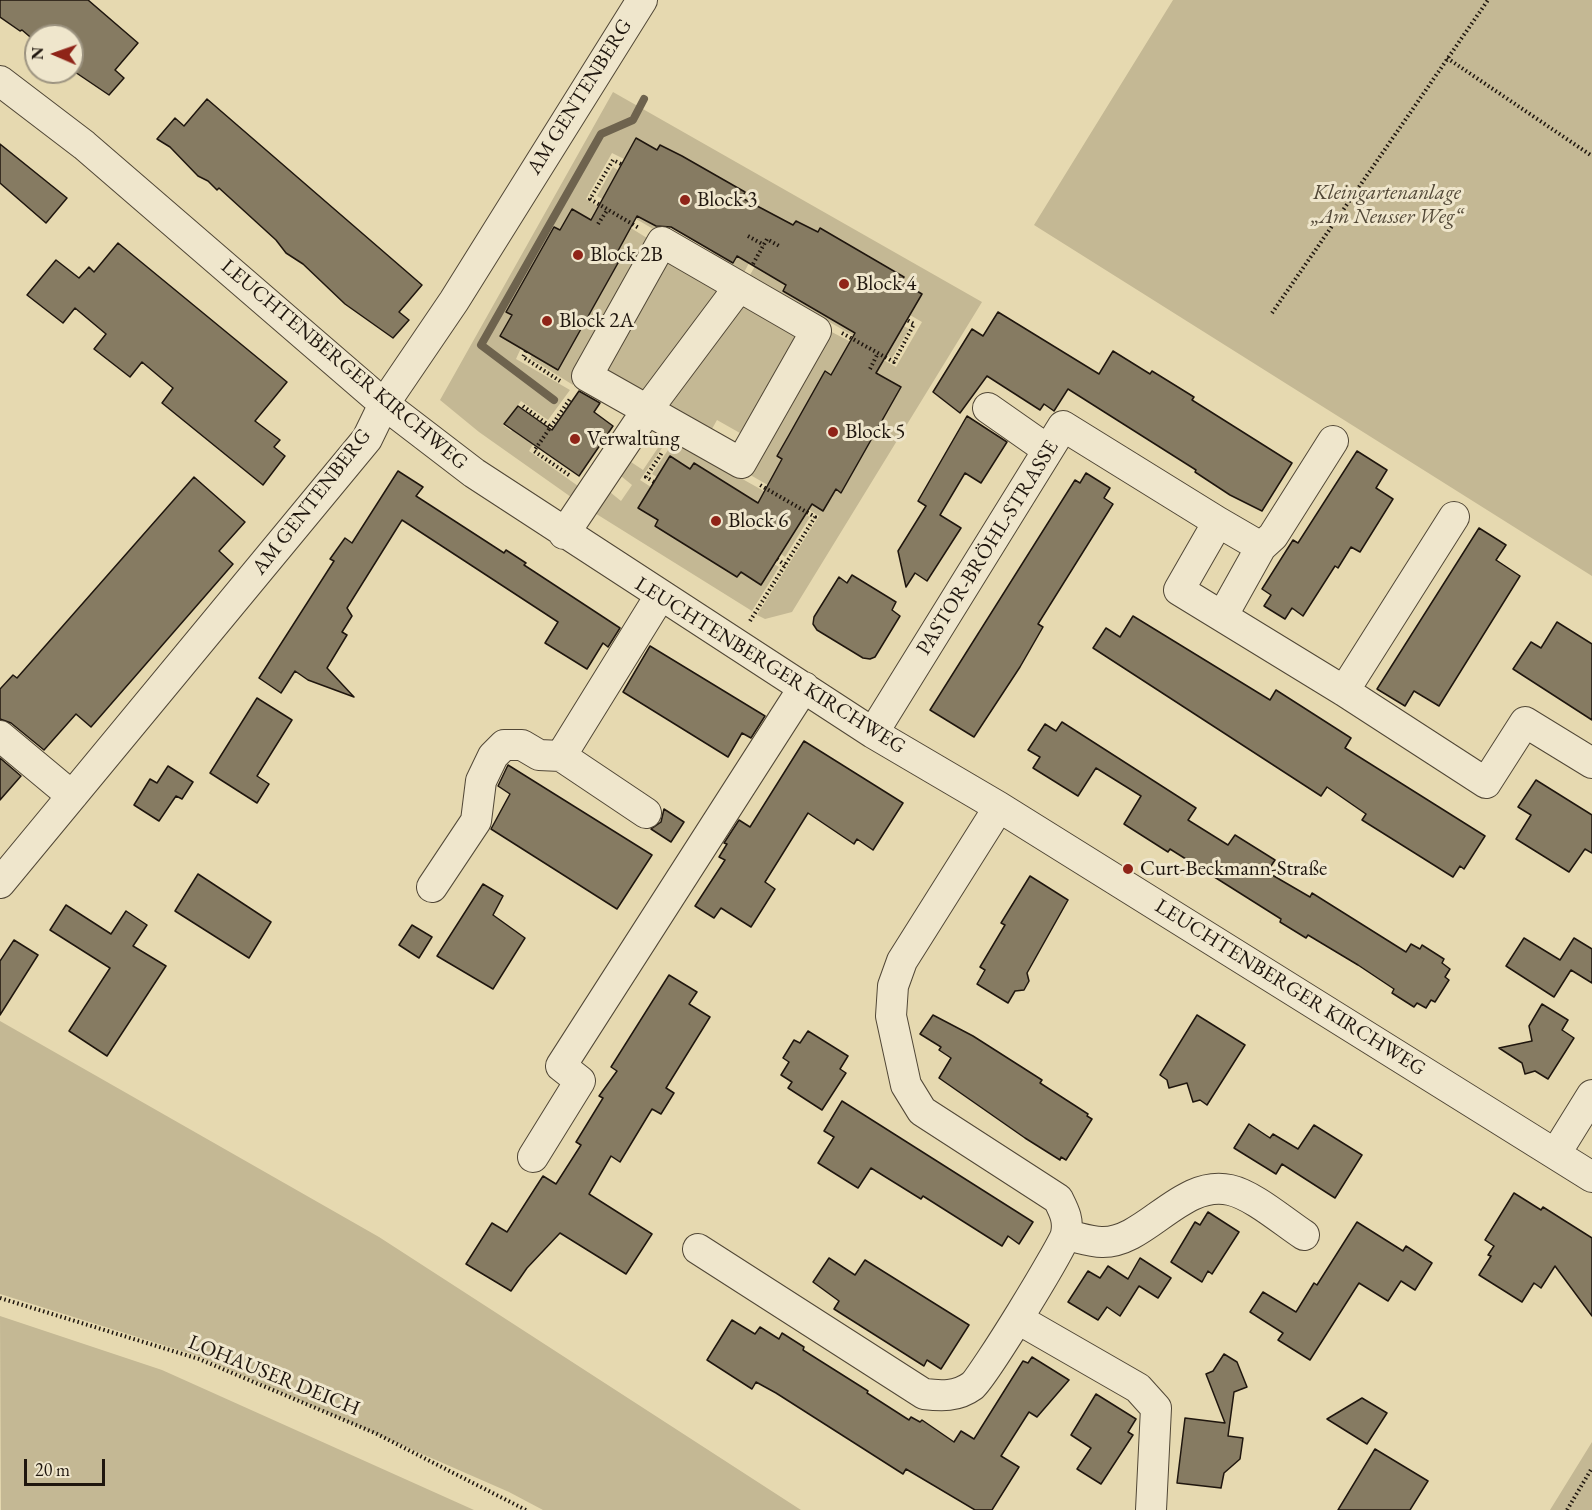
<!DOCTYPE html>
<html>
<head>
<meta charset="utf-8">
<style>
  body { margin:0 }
  #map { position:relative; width:1592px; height:1510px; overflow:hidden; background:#e6d9b0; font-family:"EB Garamond",serif }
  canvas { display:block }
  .north { position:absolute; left:24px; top:24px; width:60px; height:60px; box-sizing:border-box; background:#efe6cc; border:2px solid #9c9380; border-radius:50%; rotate:272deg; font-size:16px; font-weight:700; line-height:24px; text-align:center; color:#1f160e }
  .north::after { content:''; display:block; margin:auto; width:21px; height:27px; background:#8f2418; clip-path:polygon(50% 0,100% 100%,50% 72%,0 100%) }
  .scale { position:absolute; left:24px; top:1459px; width:81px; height:27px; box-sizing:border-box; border:3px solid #1f160e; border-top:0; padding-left:8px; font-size:18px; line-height:21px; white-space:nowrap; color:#1f160e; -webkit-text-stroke:4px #efe6cc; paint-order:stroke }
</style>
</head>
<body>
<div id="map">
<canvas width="1592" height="1510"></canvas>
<div class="north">N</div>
<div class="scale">20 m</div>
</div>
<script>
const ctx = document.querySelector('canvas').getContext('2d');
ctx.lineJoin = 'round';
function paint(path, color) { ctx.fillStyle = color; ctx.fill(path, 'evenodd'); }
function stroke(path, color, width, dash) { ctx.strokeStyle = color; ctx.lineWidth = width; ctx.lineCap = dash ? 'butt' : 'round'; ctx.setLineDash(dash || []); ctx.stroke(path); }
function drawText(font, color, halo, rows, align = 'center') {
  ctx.font = font + ' "EB Garamond",serif'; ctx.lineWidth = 6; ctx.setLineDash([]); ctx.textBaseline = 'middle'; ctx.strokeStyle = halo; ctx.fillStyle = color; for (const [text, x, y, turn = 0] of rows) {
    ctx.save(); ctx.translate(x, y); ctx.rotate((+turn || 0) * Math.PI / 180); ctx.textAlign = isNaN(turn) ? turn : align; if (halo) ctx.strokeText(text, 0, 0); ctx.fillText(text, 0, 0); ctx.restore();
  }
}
paint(new Path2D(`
  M1173,0H1592V576L1034,225Z
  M613,92L982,302L792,612L765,619L757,615L819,516L800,504L802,499L823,511L836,490L840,492L896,384L873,371L880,358L896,367L922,322L910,315L922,294L901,282L904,276L820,228L817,233L796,221L784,242L763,209L742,197L745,192L661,145L657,150L636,138L624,159L612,153L586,199L600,208L593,221L560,230L507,312L512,315L500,336L521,348L516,359L570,390L548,420L521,401L503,425L511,431L526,412L544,427L529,451L578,486L571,497L479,432L440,400Z
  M613,167L618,170L607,191L628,203L625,209L709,256L712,251L733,263L746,241L757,248L740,280L597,196Z
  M610,215L655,243L607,309L582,355L589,359L573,385L530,358L532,354L570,348L618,264L613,260L624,239Z
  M767,245L766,273L891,347L904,326L909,329L892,358L819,316L746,282Z
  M666,252L722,286L645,399L598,372Z
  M748,300L807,333L747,437L717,420L708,436L656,407L726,330Z
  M826,329L872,353L831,375L826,372L777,456L783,459L789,497L745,472L750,462L757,466L789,408Z
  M670,430L673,432L640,480L651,487L638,508L659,520L656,526L737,577L741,572L761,585L774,564L779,567L752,611L590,510L605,488L621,501L632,485L616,472L625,458L643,470Z
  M678,435L730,472L810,517L785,557L781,554L793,533L670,456L657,477L652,474Z
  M0,1021L379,1237L801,1510H543L509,1492L198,1356L0,1294Z
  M0,1316L162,1370L474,1510H1Z
  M1592,1442V1510H1550Z`), '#c4b894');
stroke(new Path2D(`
  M554,400L481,345L601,134L633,120L644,99`), '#6e634e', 8);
const building = new Path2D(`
  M0,0H88L138,43L115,70L124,78L109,95L72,70V36H36V42L22,30L20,31L0,17Z
  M207,99L422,285L399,312L409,320L393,338L345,304L303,264L286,253L276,240L219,188L217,190L208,181L198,176L170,147L157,139L175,118L184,126Z
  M636,138L657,150L660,145L682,156L745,192L742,198L793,225L796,221L818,232L820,228L904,277L901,282L922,294L876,373L901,387L841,493L836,489L823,511L812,504L761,585L741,572L737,577L655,526L658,520L638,508L670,456L690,469L694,463L758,503L782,459L777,456L789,435L825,371L831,375L855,333L783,291L786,285L737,256L733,263L671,227L656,226L637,216L613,260L618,263L558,370L500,336L512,315L506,312L554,227L560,230L572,209L591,220Z
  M0,144L67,198L46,223L0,183Z
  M118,243L287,382L255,421L280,440L274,447L285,456L263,485L162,403L173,388L142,362L130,377L94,349L106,334L75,308L63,323L27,295L56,260L79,278L89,267L94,272Z
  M998,312L1099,374L1113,351L1150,374L1152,371L1194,397L1192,400L1292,463L1262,511L1230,495L1195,472L1196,470L1068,389L1054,411L1044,404L1040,410L987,376L960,413L933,392L972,329L983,336Z
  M579,391L600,403L594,412L613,426L579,476L504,424L518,406L552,430Z
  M967,416L1007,442L981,483L965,473L940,515L961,528L927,581L915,573L906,587L898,551L926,506L918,501Z
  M1357,451L1387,470L1376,488L1393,499L1360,552L1351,547L1338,568L1335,566L1303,616L1292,608L1285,619L1264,606L1271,595L1262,589L1293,540L1298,543Z
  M398,471L423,487L416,496L504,553L506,550L526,563L524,565L620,628L608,647L603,643L587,669L545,643L558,622L402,520L347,608L352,616L342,632L347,635L327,668L354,697L308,680L295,671L281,693L259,678L334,561L330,559L345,538L352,543Z
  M1086,473L1110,488L1104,498L1113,504L1038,624L1043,627L1020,667L974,737L930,710L1075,480L1080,483Z
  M194,477L245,522L219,551L233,564L91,727L76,714L44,750L11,723L0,719V689L13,675L17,678Z
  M1479,528L1506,545L1496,560L1520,576L1439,706L1414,691L1405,706L1377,689Z
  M852,575L896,602L892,610L900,616L875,657L870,659L863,658L817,630L813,624L814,617L839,577L847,583Z
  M1133,616L1270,700L1276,690L1351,738L1345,748L1485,836L1464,869L1460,866L1453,877L1362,820L1366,814L1327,787L1321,796L1093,648L1106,628L1120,637Z
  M1557,622L1592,644V720L1513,669L1531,642L1541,648Z
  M650,646L765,716L751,738L742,733L728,757L623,692Z
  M257,698L292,720L257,776L269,784L257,803L210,773Z
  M1062,722L1196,808L1188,820L1228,845L1235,835L1275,860L1267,872L1310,897L1312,893L1406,952L1411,944L1420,949L1422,945L1444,959L1442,963L1450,969L1445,977L1449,980L1435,1002L1431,1000L1426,1008L1417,1003L1414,1007L1392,993L1394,989L1358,965L1308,935L1306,938L1280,922L1281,919L1170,849L1168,852L1124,824L1141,796L1096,768L1078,796L1033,768L1040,757L1028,750L1045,724L1056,731Z
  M804,741L903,803L873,850L857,839L854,844L808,813L765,882L775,889L751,927L721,908L714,918L695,906L725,860L719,857L727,844L724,843L739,820L750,827Z
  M0,758L21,776L0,800Z
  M508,765L652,855L617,909L491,829L510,794L498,786Z
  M168,766L193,782L182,799L176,796L159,821L134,805L150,779L157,783Z
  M1536,780L1592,815V853L1585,849L1569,872L1516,839L1531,815L1518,807Z
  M664,809L684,822L671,842L651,829L661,822Z
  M198,874L271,922L249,958L175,911Z
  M1030,876L1068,900L1027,973L1029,981L1024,990L1015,991L1008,1003L977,984L985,970L980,967L1005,925L1001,923Z
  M483,884L503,896L493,915L525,938L493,989L437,956Z
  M66,905L111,934L126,911L147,925L133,946L166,966L107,1056L69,1031L110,968L50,930Z
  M412,925L432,937L419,958L399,945Z
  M1524,938L1560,960L1574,938L1592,949V983L1571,970L1554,997L1506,966Z
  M14,940L38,955L0,1015V961Z
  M669,975L697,992L689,1004L710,1017L666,1088L674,1093L661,1114L652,1109L620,1162L611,1156L589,1194L652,1234L626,1274L560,1233L527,1268L511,1291L466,1264L492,1223L507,1232L543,1176L556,1184L581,1145L576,1142L603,1098L599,1096L617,1071L611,1067Z
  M1542,1004L1568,1020L1562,1030L1574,1038L1548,1079L1535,1071L1525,1074L1522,1063L1499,1048L1532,1041L1529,1026Z
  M933,1015L973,1036L1042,1080L1040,1083L1088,1114L1087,1116L1092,1119L1066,1160L1061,1157L1060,1160L1025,1138L939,1078L951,1058L939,1050L941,1047L920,1034Z
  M1197,1015L1245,1045L1207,1105L1200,1100L1193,1102L1187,1083L1169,1088L1167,1080L1160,1075Z
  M808,1031L848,1056L840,1069L846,1073L822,1110L788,1088L792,1082L781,1075L789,1062L783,1058L794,1040L800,1043Z
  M842,1101L1033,1222L1019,1244L1008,1236L1002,1246L923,1196L921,1199L871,1168L858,1188L818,1163L834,1137L824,1131Z
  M1249,1124L1270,1138L1273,1134L1298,1149L1314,1125L1362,1155L1335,1198L1282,1164L1276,1174L1234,1148Z
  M1514,1193L1541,1210L1543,1207L1592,1238V1316L1555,1266L1541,1288L1534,1283L1522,1302L1479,1275L1491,1256L1488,1255L1494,1246L1485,1240Z
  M1208,1212L1239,1232L1212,1274L1208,1271L1202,1282L1171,1262L1195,1222L1200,1225Z
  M1357,1222L1403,1251L1406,1246L1432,1263L1415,1290L1401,1281L1388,1301L1359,1283L1310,1360L1278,1340L1283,1333L1250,1312L1263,1292L1296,1312L1314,1283L1317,1285Z
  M829,1258L855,1275L865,1260L969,1325L941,1369L927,1360L924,1366L834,1309L839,1301L813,1282Z
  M1140,1258L1171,1278L1158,1298L1139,1286L1120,1316L1107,1307L1098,1320L1068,1302L1088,1271L1100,1278L1108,1266L1128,1279Z
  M732,1320L755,1334L760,1327L779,1339L782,1333L804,1347L803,1350L868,1391L867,1393L909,1420L911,1417L920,1422L922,1420L954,1442L961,1431L974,1439L1023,1361L1028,1363L1032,1357L1069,1380L1037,1417L1029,1412L1001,1456L1019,1467L992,1510H975L906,1469L903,1474L776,1393L756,1382L752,1389L707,1360Z
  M1224,1354L1237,1362L1247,1387L1234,1392L1228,1436L1243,1438L1240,1459L1224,1473L1221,1488L1177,1483L1185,1418L1225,1423L1206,1374L1213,1371Z
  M1096,1394L1136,1419L1128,1432L1133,1435L1101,1484L1077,1469L1091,1448L1071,1435Z
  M1362,1398L1387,1413L1367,1444L1327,1419Z
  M1375,1449L1428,1481L1410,1510H1338Z`);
paint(building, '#867b62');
stroke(building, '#1f160e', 1.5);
const minor = new Path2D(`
  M0,81L84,145L384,404L474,473L873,733L999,807L1592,1177
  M662,242L816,331L741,463L587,376Z
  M988,408L1048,450
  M1218,522L1261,547L1223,615
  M564,534L647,410L739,287
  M1261,547L1273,536L1333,441
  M1344,691L1454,517
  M873,733L1063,426L1218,522L1179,590L1344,691L1486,783L1525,722L1592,763
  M0,736L72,796
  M646,813L561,756L660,596
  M0,883L367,439L384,404L454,301L642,0
  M432,887L476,821L481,781L493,756L504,745H522L539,755L561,756
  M1556,1153L1592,1095
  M533,1157L580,1081L561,1066L804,687
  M1066,1235C1077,1237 1090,1242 1102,1242C1146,1243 1181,1179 1230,1190C1253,1195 1284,1222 1304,1235
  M698,1249L924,1394C941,1396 957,1397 972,1386C982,1379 1063,1247 1066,1234C1069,1220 1064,1211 1058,1199L922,1111L906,1085L891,1016L893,986L902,961L999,807
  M1018,1319L1138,1388L1156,1408L1151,1510`);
stroke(minor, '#514736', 32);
stroke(new Path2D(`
  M1447,58L1592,156
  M621,164L613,160L590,199L639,228
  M598,224L608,209
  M748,236L764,245
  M753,264L767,239L781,247
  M1272,313L1488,0
  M842,333L894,362L914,324L907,320
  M526,351L523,357L560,381
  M870,369L878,353
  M523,406L551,427
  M569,475L534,451L570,399
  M654,482L646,477L663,451
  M777,559L785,565
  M750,621L815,517L760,485
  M0,1298L199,1359L375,1433L526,1510
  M1567,1510L1592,1468`), '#1f160e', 4, [1.5, 3]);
stroke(minor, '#efe6cc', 30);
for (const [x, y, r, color] of [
  [685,200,6,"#8f2418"],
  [578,255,6,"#8f2418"],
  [844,284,6,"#8f2418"],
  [547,321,6,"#8f2418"],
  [833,432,6,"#8f2418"],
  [575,439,6,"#8f2418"],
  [716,521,6,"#8f2418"],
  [1128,869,6,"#8f2418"]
]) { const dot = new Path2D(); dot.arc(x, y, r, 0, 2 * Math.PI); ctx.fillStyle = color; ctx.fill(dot); stroke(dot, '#efe6cc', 2); }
drawText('21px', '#1f160e', '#efe6cc', [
  ["AM GENTENBERG",580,97,-58],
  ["LEUCHTENBERGER KIRCHWEG",344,365,40],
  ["AM GENTENBERG",312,502,-52],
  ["PASTOR-BRÖHL-STRASSE",988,548,-58],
  ["LEUCHTENBERGER KIRCHWEG",770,666,32],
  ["LEUCHTENBERGER KIRCHWEG",1290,988,32],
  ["LOHAUSER DEICH",274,1376,22]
]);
drawText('italic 21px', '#514736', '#efe6cc', [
  ["Kleingartenanlage",1387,193],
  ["„Am Neusser Weg“",1387,217]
]);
drawText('21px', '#1f160e', '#efe6cc', [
  ["Block 3",697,200],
  ["Block 2B",590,255],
  ["Block 4",856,284],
  ["Block 2A",559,321],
  ["Block 5",845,432],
  ["Verwaltung",587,439],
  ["Block 6",728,521],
  ["Curt-Beckmann-Straße",1140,869]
], 'left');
</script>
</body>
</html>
